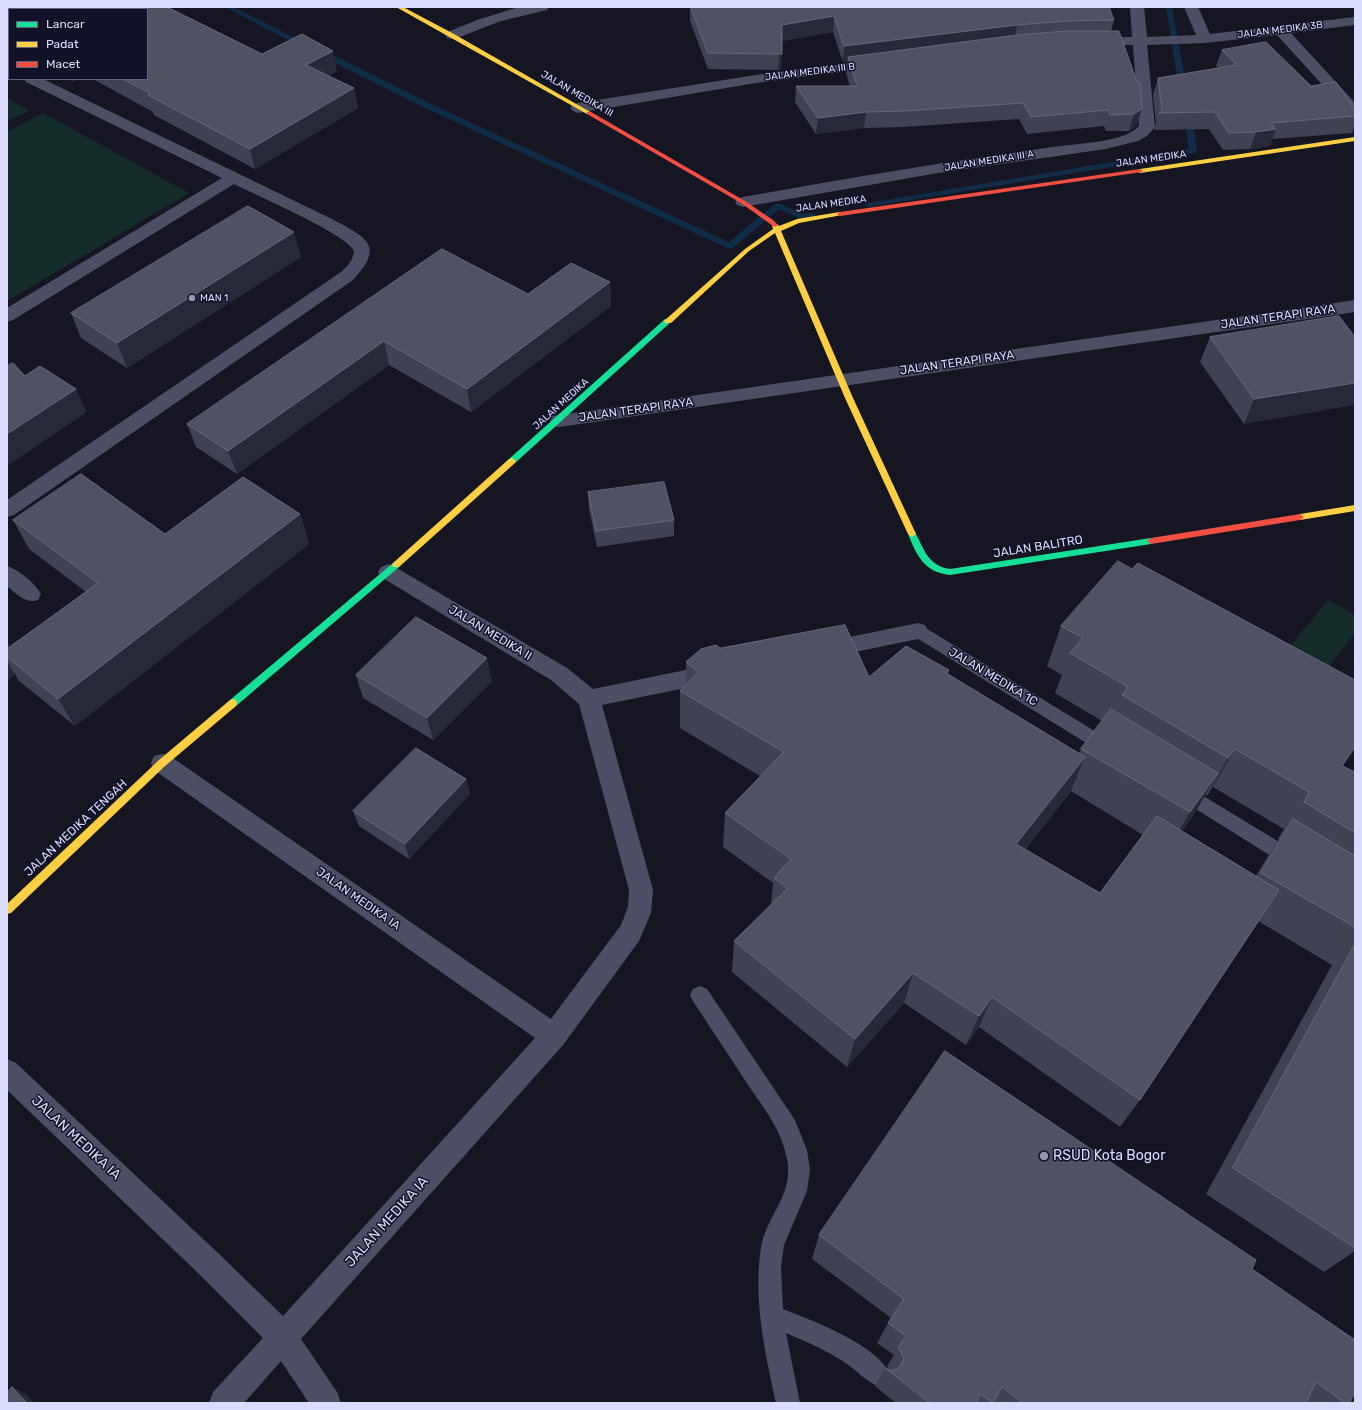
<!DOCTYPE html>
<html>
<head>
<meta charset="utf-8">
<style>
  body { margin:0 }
  #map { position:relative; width:1362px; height:1410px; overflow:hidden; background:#161623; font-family:Rubik,sans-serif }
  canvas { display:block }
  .frame { position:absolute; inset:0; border:8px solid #dadcfd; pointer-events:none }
  .legend { position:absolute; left:8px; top:8px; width:140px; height:72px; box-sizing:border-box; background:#111128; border:1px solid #61627d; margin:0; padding:5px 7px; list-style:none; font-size:12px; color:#dadcfd }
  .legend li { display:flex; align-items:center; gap:8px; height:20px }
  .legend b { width:20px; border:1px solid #61627d }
</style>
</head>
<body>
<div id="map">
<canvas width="1362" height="1410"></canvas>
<div class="frame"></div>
<ul class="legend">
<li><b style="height:5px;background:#16e098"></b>Lancar</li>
<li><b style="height:5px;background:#ffcf43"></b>Padat</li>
<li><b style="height:5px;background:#f24e42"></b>Macet</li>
</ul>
</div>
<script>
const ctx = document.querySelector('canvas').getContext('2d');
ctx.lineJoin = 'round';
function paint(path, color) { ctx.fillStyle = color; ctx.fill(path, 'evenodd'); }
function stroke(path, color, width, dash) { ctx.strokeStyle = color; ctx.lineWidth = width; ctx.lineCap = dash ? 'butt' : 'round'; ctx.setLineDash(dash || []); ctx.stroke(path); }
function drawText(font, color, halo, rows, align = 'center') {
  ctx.font = font + ' Rubik,sans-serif'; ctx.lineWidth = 3; ctx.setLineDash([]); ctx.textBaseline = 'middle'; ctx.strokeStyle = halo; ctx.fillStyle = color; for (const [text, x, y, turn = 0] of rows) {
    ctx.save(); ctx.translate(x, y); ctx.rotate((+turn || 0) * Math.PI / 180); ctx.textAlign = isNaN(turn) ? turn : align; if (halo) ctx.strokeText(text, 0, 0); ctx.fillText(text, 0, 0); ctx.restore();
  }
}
paint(new Path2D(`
  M7,98L29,111L7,121Z
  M43,113L189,193L7,301V132Z
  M1328,600L1355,615V633L1326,670L1288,649Z`), '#152d2a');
paint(new Path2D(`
  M225,7H233L309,45L305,47H302Z
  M1166,7H1172L1187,89L1183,91L1179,89Z
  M319,51H325L429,103L729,242L775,204H781L802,214L812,213L816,215L815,217L801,219L779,209L733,248H727L423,107L319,55Z
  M1185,114H1188L1192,116L1197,151L1196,153L868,207L864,205L868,203L1189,149L1184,116Z`), '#102c46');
paint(new Path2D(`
  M11,7H24L25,9H12Z
  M7,40H9V47H7Z
  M918,625L924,627L1116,744L1119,749L1116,754L1110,756L1104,754L912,635L910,631L912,627Z
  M1181,783L1187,786L1299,854L1302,860L1299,866L1293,868L1287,866L1175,796L1172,791L1175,786Z
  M700,986L707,989L795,1120L807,1150L810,1170L807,1191L784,1245L781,1267L783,1309C813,1321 879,1345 891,1376L888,1384L880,1387C867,1382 858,1372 847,1364C828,1351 807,1342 786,1333L800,1403H776C765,1353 753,1299 761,1247C767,1215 794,1195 787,1159C782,1131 764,1108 748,1085C730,1057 711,1029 693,1001L690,995L693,989Z`), '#4c4f63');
paint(new Path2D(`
  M519,7H549L547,10L501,21L457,38L452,39L447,38L445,35L447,32L480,19Z
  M1130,7H1144L1147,37L1196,35L1184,7H1198L1210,34L1355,17V25L1291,33L1355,103V117L1350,115L1277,35L1205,43L1147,45L1155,127L1147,136L1138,141L1106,149L938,173L743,207L737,205L735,202L737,199L743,197C849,178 954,160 1061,146C1082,143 1125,142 1139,126L1133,45H1093L1088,44L1086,41L1088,38L1093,37H1132Z
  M876,60L881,61L883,64L881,67L756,83L578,113L573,111L570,108L573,105L578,103L756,75Z
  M7,63H9V72H7Z
  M24,79H43L334,220C367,238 385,246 353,280L14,515L7,517V500L341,272C348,265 353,261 354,251C347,234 255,195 234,184L13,320L7,322V308L222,178L26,82Z
  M1355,300V312L559,427L552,426L550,421L552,416L559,415Z
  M388,564L395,567L567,668L593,689L715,664L723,667L726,673L723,679L715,682L602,705L653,890L651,913L639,941L563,1045L301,1339L337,1392L341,1403H309L281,1361L244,1403H209L213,1392L263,1338L199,1274L7,1090V1059L16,1063L219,1254L283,1316L535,1038L154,770L151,763L154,756L162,754L170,756L551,1019L621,925L628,907L629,890L579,704L551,680L381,577L378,572L381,567Z
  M7,566C19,570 35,583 41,594L38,600C25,604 17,594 7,586Z
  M918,623L925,625L929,631L925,637L918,639L825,658L817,656L814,650L817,644L825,642Z`), '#4c4f63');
paint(new Path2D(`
  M665,319H671L672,321L515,463H509L508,461L509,459Z
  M912,531L915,532C924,549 928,566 950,569L1151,538L1155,541L1151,544L950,575C924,572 917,556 908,534Z
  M396,562L399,563L400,565L399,567L236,706H230L229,703L230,700L393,563Z`), '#16e098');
paint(new Path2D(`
  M396,7H403L454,34L592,113L587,114Z
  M1355,137V141L1140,173L1137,171L1140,169Z
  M840,212L842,213V215L799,223L781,231L853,398L916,534L912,537L908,534L845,398L775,233L749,251L671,323H665L664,321L745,249L773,229L772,225L773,224H777L779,226L797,219Z
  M512,458L516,461L515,463L399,567H393L392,565L393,563L509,459Z
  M1355,505V511L1300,520L1296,517L1300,514Z
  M233,699L236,700L237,703L236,706L165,766L11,913L7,914V904L159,760L230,700Z`), '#ffcf43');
paint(new Path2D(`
  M587,112H591L745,201L773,220L778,225L775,227L773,226L741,203L587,114Z
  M1140,169L1143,171L1142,172L840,216L837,214L840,212Z
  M1300,514L1304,517L1300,520L1151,544L1147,541L1151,538Z`), '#f24e42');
paint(new Path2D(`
  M39,7H167L262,54L337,71L328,76L354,88L358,108L255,169L154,115L153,112L93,79H147V9H43Z
  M690,7H1109L1114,20L1111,31L1137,125L1129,131H1106L1104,126L1027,134L1019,119L903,127L864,128L816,134L795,102L796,86H850L846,73L847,62H843L833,32L782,41L781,70L708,69L690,21Z
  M1222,50L1311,86L1355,110V125L1352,133L1272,139L1270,146L1250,149L1223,150L1209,129L1154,130L1156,123L1153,95L1158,78L1218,68L1216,66Z
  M68,79H78L73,81Z
  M442,249L528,294L610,282L611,306L471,412L389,365L237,474L196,447L187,424Z
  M301,257L127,368L81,338L71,313Z
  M1339,316L1244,424L1200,362L1210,337Z
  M588,492L674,520V536L597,547L589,509Z
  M300,514L309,544L75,726L19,681L15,674L7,681V641L10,646L86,592L29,549L13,520L165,534Z
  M1061,626L1355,772V1251L1324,1272L1206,1194L1332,965L1258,921L1140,1100L1120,1127L979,1027L966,1045L904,1003L847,1067L732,972L734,941L771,905L773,883L723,847L725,813L760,776L680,728V691L686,685V662L720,648L869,677L949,670L948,675L1079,753L1081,749L1102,721L1055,693L1062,675L1047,666ZM1213,787L1284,829L1278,839L1279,840L1268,856L1256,876L1182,831L1196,811L1205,795L1207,796ZM1071,791L1143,835L1100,893L1025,850Z
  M356,675L492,681L433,740L363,698Z
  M466,779L470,794L409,859L359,826L353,811Z
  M819,1235L1252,1269L1350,1403H896L875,1386L885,1368L889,1369L887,1366L894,1355L877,1343L891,1318L812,1259Z`), '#404151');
paint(new Path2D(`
  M834,16L833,32L781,41L782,25Z
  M1017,25L1014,41L848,57L847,62H843L844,46Z
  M333,51L337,71L310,85L306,65Z
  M782,54L781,70L778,71L779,55Z
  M72,79H78L73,81Z
  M354,88L358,108L255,169L250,149Z
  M1142,109L1137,125L1129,131L1134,114Z
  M866,112L864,128L816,134L818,118Z
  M1276,129L1270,146L1250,149L1256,132Z
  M294,232L301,257L127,368L117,343Z
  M610,282L611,306L471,412L467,389Z
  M384,341L389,365L237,474L228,451Z
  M1355,383V405L1244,424L1254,399Z
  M76,389L87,412L7,466V434Z
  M300,514L309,544L75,726L58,699Z
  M7,641L24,668L7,657Z
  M487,658L492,681L433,740L427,718Z
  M7,661L15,674L7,681Z
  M1235,749L1213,787L1207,796L1228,758Z
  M1085,757L1070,793L1003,878L1016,844Z
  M1218,773L1196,811L1168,850L1190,812Z
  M466,779L470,794L409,859L405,844Z
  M913,973L904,1003L847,1067L855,1039Z
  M992,997L979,1027L966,1045L979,1016Z
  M12,1387L26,1394L34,1403H27Z`), '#282937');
const building = new Path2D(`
  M69,7H167L262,54L302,34L333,51L306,65L354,88L250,149L148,95L150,93L123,79H147V9H66Z
  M691,7H1109L1114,20L1066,21L1017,25L844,46L834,16L782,25V54L708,53Z
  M1066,31H1119L1137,82H1140L1142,109L1134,114L1110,115L1108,110L1031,117L1023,103L905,111L866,112L818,118L796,86H857L848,57L1017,35Z
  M1266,42L1311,86L1336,82L1355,110V116L1271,123L1276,129L1256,132L1229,133L1215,112L1159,113L1162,110L1158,78L1237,65L1222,50Z
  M248,206L294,232L117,343L71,313Z
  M442,249L528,294L571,263L610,282L467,389L384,341L228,451L187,424Z
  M1339,316L1355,337V383L1254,399L1210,337Z
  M13,363L25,376L40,366L76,389L7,434V366Z
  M81,474L165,534L243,477L300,514L58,699L7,657V649L98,583L13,520Z
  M664,482L674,520L596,531L588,492Z
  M1118,561L1132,569L1138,563L1355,680V747L1342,766L1355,772V833L1304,802L1309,792L1235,749L1228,758L1122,695L1128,687L1070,653L1083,638L1061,626Z
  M416,617L487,658L427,718L356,675Z
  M845,625L869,677L906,646L949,670L946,673L1085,757L1016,844L1100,893L1157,816L1279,890L1140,1100L992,997L979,1016L913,973L855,1039L734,941L788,888L774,878L791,859L725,813L784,752L680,691L698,672L686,662L701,649L716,645L720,648Z
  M1111,709L1218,773L1190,812L1081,749Z
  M416,748L466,779L405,844L353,811Z
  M1293,819L1355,856V927L1261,873Z
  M1355,944V1248L1233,1168Z
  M945,1051L1256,1260L1252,1269L1355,1340V1391L1350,1403H1345L1316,1382L1306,1403H1023L1002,1387L993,1403L980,1394L976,1403H930L885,1368L892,1371L900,1367L904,1358L898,1347L906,1336L888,1323L904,1299L819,1235Z
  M12,1387L27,1403H7V1393Z`);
paint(building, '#505163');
stroke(building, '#66677c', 1);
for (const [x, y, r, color] of [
  [192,298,4,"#9597b1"],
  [1044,1156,5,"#9597b1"]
]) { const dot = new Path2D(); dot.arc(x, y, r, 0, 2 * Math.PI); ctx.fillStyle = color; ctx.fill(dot); stroke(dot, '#111128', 1.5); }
drawText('10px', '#dadcfd', '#111128', [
  ["JALAN MEDIKA 3B",1280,30,-7],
  ["JALAN MEDIKA III B",810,72,-7],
  ["JALAN MEDIKA III",577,94,30],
  ["JALAN MEDIKA",1151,159,-8],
  ["JALAN MEDIKA III A",989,161,-9],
  ["JALAN MEDIKA",831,204,-8],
  ["JALAN MEDIKA",561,404,-42]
]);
drawText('10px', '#dadcfd', '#111128', [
  ["MAN 1",200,298]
], 'left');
drawText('12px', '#dadcfd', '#111128', [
  ["JALAN TERAPI RAYA",1278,317,-8],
  ["JALAN TERAPI RAYA",957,363,-8],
  ["JALAN TERAPI RAYA",636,410,-8],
  ["JALAN BALITRO",1038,547,-9],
  ["JALAN MEDIKA II",490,633,31],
  ["JALAN MEDIKA 1C",993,677,31],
  ["JALAN MEDIKA TENGAH",76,828,-43],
  ["JALAN MEDIKA IA",358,899,35]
]);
drawText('14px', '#dadcfd', '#111128', [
  ["JALAN MEDIKA IA",76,1138,43],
  ["JALAN MEDIKA IA",387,1222,-48]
]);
drawText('14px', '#dadcfd', '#111128', [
  ["RSUD Kota Bogor",1053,1156]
], 'left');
</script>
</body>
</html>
